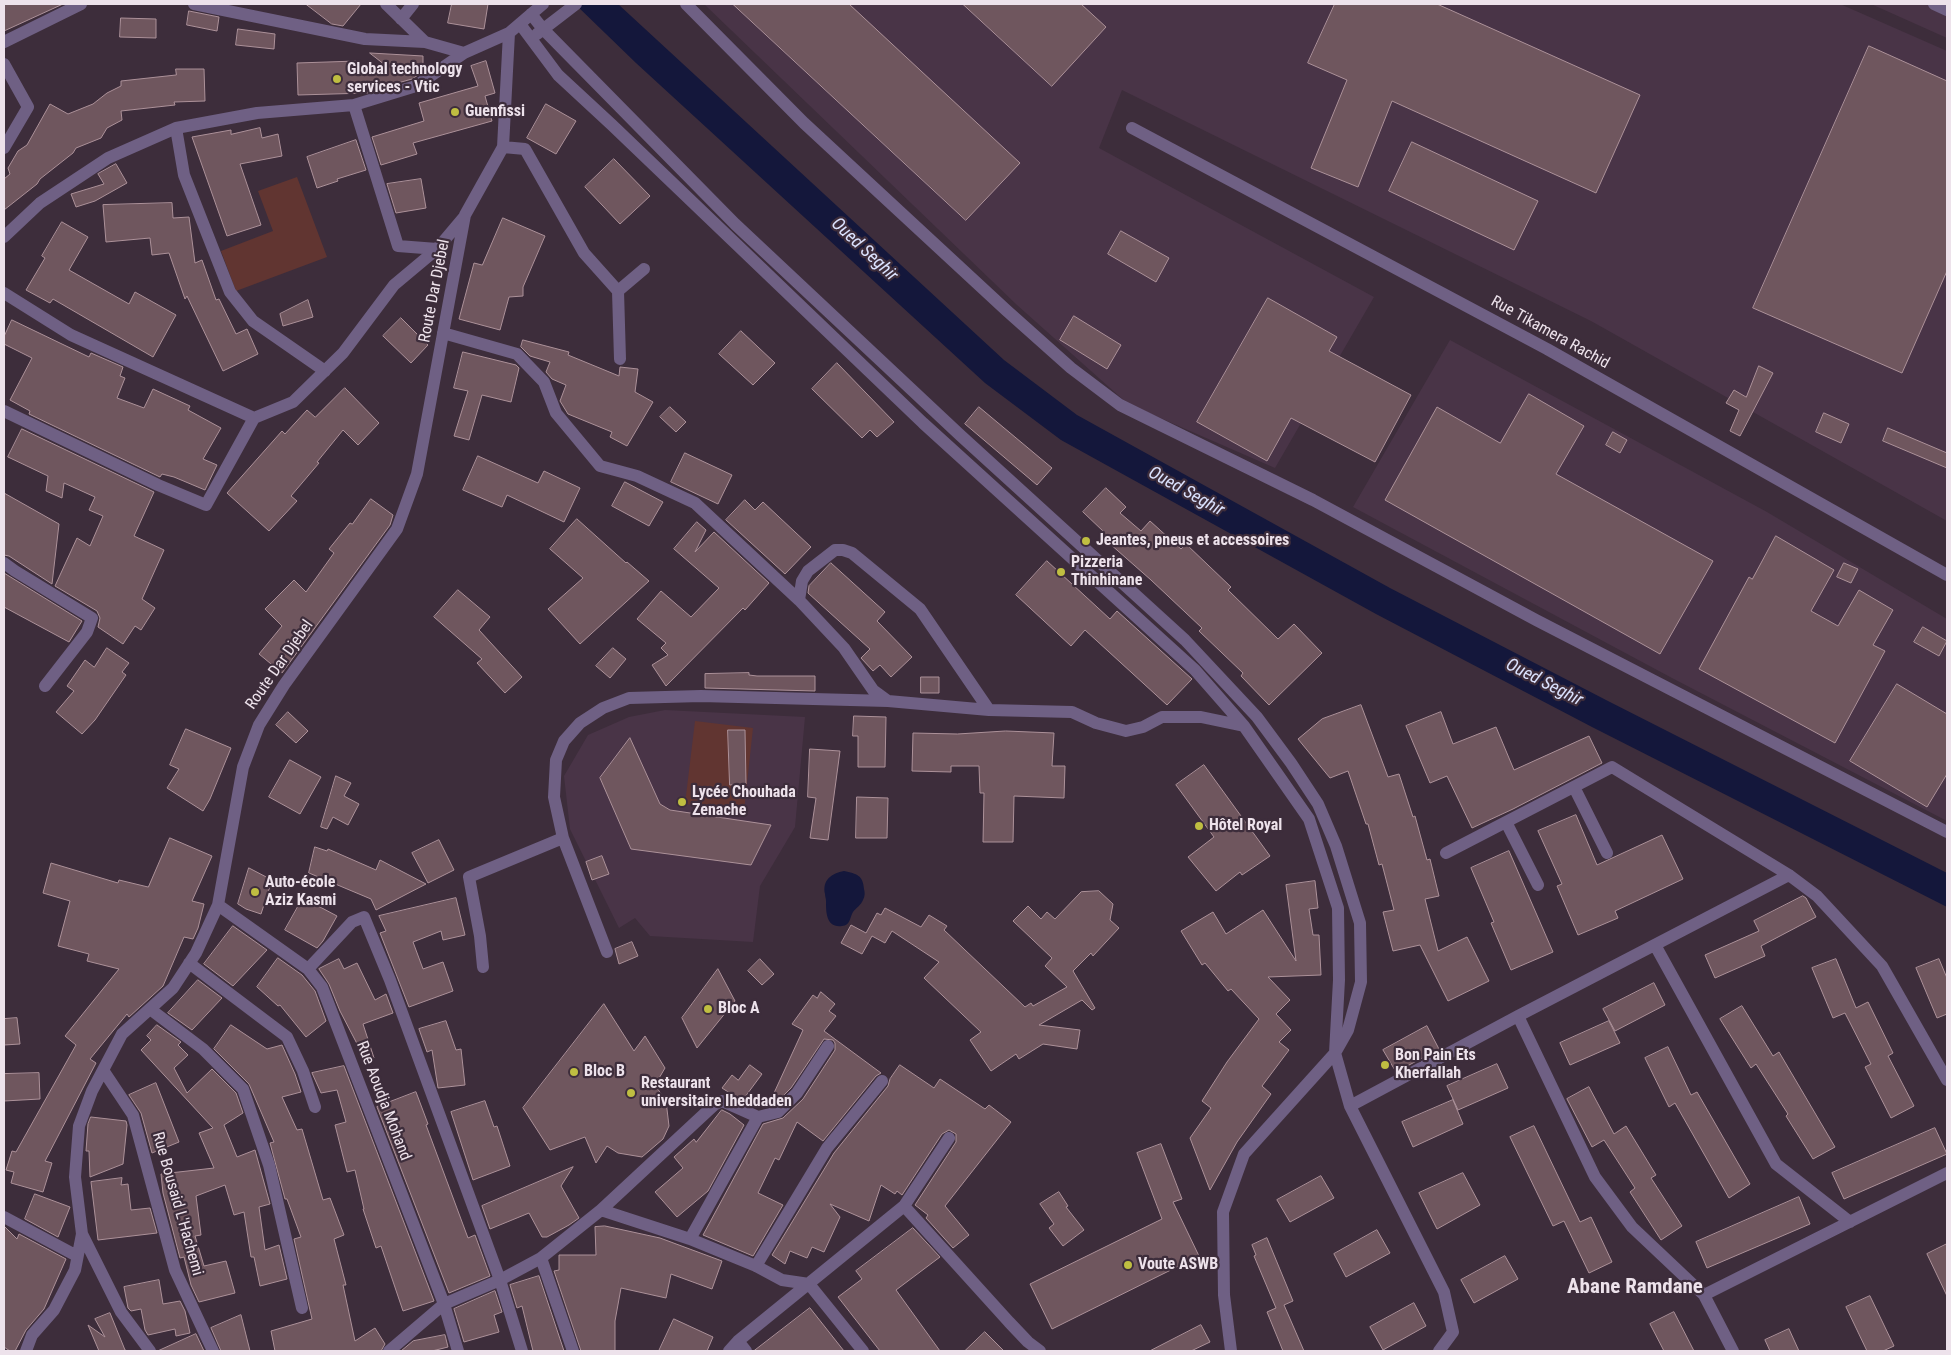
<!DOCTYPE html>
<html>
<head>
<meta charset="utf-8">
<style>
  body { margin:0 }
  #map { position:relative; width:1951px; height:1355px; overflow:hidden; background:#3d2d3b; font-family:"Roboto Condensed",sans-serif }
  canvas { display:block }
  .frame { position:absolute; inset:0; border:5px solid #ede2eb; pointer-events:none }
</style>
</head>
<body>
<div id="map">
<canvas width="1951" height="1355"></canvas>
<div class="frame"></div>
</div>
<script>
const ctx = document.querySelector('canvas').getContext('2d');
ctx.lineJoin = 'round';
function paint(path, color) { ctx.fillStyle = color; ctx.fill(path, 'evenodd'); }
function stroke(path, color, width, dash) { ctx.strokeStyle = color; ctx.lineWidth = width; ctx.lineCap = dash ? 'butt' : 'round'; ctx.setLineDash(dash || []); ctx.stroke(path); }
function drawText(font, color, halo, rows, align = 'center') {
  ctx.font = font + ' "Roboto Condensed",sans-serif'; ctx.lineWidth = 4.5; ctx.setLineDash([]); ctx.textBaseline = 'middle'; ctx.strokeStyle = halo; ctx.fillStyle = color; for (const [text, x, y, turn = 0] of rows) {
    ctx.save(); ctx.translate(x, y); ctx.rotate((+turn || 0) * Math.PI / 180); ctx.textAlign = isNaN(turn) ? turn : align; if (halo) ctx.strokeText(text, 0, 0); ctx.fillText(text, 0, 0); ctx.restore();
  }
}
paint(new Path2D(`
  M704,4H1840L1947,51V521L1591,321L1122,90L1099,148L1374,297L1275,468L1128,404L1017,305Z
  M1871,4H1947V38Z
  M1450,340L1767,512L1947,619V821L1672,678L1353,507Z
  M665,710L805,717L795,827L760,886L753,942L650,936L635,918L619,928L570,829L564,776L588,735L629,717Z`), '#493447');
paint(new Path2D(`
  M297,177L327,257L236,291L221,251L273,231L258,191Z
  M695,721L753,728L744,811L685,804Z`), '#613531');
paint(new Path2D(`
  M575,4H618L1004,360L1077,415L1390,588L1606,700L1947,873V907L1592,727L1376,614L1061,440L985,383L636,63Z
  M844,871C857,874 863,875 864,889C865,893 865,896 863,900C861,905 856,908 853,912C850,917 850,926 842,926C826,928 826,912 826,901C826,899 825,896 825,894C822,880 832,873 844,871Z`), '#14173b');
const building = new Path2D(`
  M4,4H63L4,31Z
  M306,4H361L343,26L332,24Z
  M452,4H488L484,29L448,23Z
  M733,4H849L1020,163L966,220Z
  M963,4H1081L1106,27L1052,86Z
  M1335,4H1437L1640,95L1596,193L1392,101L1358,187L1311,168L1347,80L1308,63Z
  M189,11L219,17L217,31L187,25Z
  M121,18L156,19V38L120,37Z
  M238,29L275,34L274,49L236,45Z
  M1869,46L1947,81V271L1902,373L1753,308Z
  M370,53L423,56V72L412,79L387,86H377V90L367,93L298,95L297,63L357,61V66L382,65V63Z
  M486,61L495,93L485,96L492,121L413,143L417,154L381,165L372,137L424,121L419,103L478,86L471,66Z
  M176,69H204L205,101L174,102L175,105L121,111L122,120L107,128L101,138L76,148L73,153L40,179L37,184L4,210V179L10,174L8,168L18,151L27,145L50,104L68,114L93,104L107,93L121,86V81L176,75Z
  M546,104L576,121L556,154L527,138Z
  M260,128L262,138L278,134L282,156L240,164L261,225L227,236L192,137L231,130V134Z
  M356,140L366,170L337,179L338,181L317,188L307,157Z
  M1412,142L1538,201L1514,250L1389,191Z
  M614,159L650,196L620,224L585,187Z
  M116,164L127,183L95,201L76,207L71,194L104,184L98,174Z
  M421,179L426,208L396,213L387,184Z
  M172,203L173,218L189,217L195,263L202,260L216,300L219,299L236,334L247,329L258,354L223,371L187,296L185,299L169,253L152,255L150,238L106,242L103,205Z
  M503,218L545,236L523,287V296L509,297L500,330L459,319L474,263L482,265Z
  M62,222L88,237L69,270L129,304L135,292L176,315L153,357L53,299L50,303L26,290L45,258L42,256Z
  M1121,231L1169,258L1156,282L1108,254Z
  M1268,298L1337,337L1329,351L1411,395L1375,462L1291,418L1267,461L1197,422Z
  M308,300L313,317L283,326L280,314Z
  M1074,316L1121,345L1107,369L1060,340Z
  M401,318L428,345L411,363L383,336Z
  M12,320L89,357L91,353L123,367L120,376L125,378L117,398L144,408L153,389L190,406L188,410L221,428L203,459L217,465L205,490L174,477L162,474L160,477L29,414L30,411L10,400L32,358L4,344V337Z
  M741,331L775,363L753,385L719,354Z
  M523,340L569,352L568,355L619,376L620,367L638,369L635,392L653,402L627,446L610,437L612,432L568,414L560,401L566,385L552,379L546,372L550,362L530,356L521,347Z
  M463,352L516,365L519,368L511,402L482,395L469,440L454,436L468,391L454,388Z
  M837,363L894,422L877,437L870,430L862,438L812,389Z
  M1759,366L1773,373L1740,436L1730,431L1739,410L1726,403L1734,390L1746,397Z
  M345,388L379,423L358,445L343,430L317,462L319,463L291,496L297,501L269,531L227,493L282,431L285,434L307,410L315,417Z
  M1529,394L1584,426L1556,474L1713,561L1660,654L1385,500L1437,407L1500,443Z
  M670,407L686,422L676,432L660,417Z
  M979,407L1052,468L1037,485L965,424Z
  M1824,413L1849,424L1841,443L1816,432Z
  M1888,428L1947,453V468L1883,441Z
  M22,429L154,492L134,536L164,550L142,599L155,608L141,630L135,626L123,644L98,627L100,618L97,611L55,586L77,538L90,546L103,516L89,510L95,497L64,483L62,498L46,491L48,476L8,457Z
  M1613,432L1627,440L1620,453L1606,445Z
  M685,453L732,475L718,504L671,482Z
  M478,456L538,483L544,471L580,488L564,522L507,495L502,507L463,490Z
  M625,482L663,502L649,526L612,506Z
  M1106,488L1126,507L1120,513L1141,531L1150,521L1181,549L1186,544L1231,587L1228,590L1278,639L1294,624L1322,653L1269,705L1241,676L1243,673L1199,631L1202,628L1151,580L1101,536L1104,532L1083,512Z
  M4,493L59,524L52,584L9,556L4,555Z
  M371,499L393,515L390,525L282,673L259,654L282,626L265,609L294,580L306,592L334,553L329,549L350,523L352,524Z
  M745,500L755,510L763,502L811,547L785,574L726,520Z
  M577,519L626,563L627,562L649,581L580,644L548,609L583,578L550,549Z
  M697,522L706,530L695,552L714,532L769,583L745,610L743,608L666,686L652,665L668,655L661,648L666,643L637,619L661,591L691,617L719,588L674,549Z
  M1776,536L1834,570L1811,611L1838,626L1859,590L1893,610L1873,645L1885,651L1835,743L1699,669L1749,577L1752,579Z
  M1047,561L1110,619L1117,611L1192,679L1167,705L1085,630L1071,646L1016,595Z
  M831,563L885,612L877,621L912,657L891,677L880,665L873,671L861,658L870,649L808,593L809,586Z
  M1844,563L1858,569L1851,583L1837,577Z
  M4,573L82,621L69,642L4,607Z
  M458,590L490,617L479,630L522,677L505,693L477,663L482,659L434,617Z
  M1923,627L1947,641L1939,656L1914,642Z
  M107,648L129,663L122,672L126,675L95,720L82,734L56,712L74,691L67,686L85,660L94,667Z
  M613,648L626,659L610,678L596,666Z
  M749,673V675L757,676H815V691L705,688V674Z
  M921,677H939V693H921Z
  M1897,684L1947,714V774L1927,807L1850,761Z
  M1361,705L1388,777L1399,774L1413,817L1415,816L1427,860L1430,859L1439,896L1425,899L1438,951L1467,937L1489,981L1448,1001L1420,945L1393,951L1383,912L1394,910L1382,864L1379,865L1368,824H1366L1348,771L1330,778L1298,739L1322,719Z
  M288,712L308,731L296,743L276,725Z
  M1441,712L1453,744L1496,727L1514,770L1589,736L1602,763L1513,809L1472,828L1447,776L1430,783L1406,726Z
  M854,716L886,717L885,767H858V736H853Z
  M186,729L231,748L210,799L203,811L167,788L179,769L170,765Z
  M728,730H745L746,784L730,785Z
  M1006,731L1054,733L1052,766H1065L1064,798L1014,796L1013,842H983L984,793H980L979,766H951V772L912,771L913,733L957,734Z
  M630,738L660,804L670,810L771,825L751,865L631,849L600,778Z
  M810,749L840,751L828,840L810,838L816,798L808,797Z
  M290,760L321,777L300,814L269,797Z
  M1204,765L1270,856L1242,875L1240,872L1216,891L1188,857L1214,837L1176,785Z
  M336,776L351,783L344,796L359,804L348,825L333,817L327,829L321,827Z
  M857,797L888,798L887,838H856Z
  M1576,815L1597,865L1662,835L1683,879L1615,911L1618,918L1578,935L1557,886L1562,884L1538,831Z
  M170,838L212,856L192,901L204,904L198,928L193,939L184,937L163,986L129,1017L127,1014L90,1059L96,1063L45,1161L52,1163L43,1192L11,1183L14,1172L6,1170L12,1151L16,1152L76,1045L65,1036L119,969L87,961L89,954L58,946L70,901L43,893L51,863L118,883L119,880L148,887Z
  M439,840L454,870L428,883L412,853Z
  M315,847L327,851L328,849L376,870L380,860L426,884L376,910L371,899L309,873Z
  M1509,851L1553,952L1511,970L1491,923L1494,922L1471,868Z
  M602,856L609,874L592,880L586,862Z
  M249,868L272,880L261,914L246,909L238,904Z
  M1315,881L1318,908L1309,909L1313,935H1319L1321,975L1268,977L1290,1000L1276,1014L1291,1030L1279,1042L1289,1050L1262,1086L1271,1094L1237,1142L1210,1190L1190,1138L1211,1108L1202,1101L1227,1062L1259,1019L1231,989L1228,991L1205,963L1202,965L1181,931L1213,912L1226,934L1263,910L1296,961L1286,885Z
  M1099,891L1113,904L1110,920L1119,928L1093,956L1091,953L1073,971L1095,1008L1092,1010L1082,1000L1039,1025L1080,1030L1077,1049L1043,1044L1019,1059L1016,1054L991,1071L970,1040L981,1032L924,978L939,962L892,931L885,943L872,936L862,954L841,943L851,925L866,933L877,913L881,915L885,908L921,927L929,915L947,926L944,930L1025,1007L1031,1003L1033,1006L1067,987L1045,966L1052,958L1013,921L1028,906L1041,919L1047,912L1055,919L1081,892Z
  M1803,896L1806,898L1816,917L1761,946L1765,956L1715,978L1705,955L1759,931L1754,921Z
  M303,898L337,916L323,941L317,948L285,930Z
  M456,898L465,935L443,940L441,931L413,942L423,969L443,962L453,991L409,1007L380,933L386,931L379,916Z
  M233,926L267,950L233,986L204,964Z
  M632,942L638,956L619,964L615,949Z
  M278,958L302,975L315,991L326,1021L306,1037L280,1005L278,1006L257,987Z
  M339,959L344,969L357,963L375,1000L386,994L393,1013L363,1024L374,1058L366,1061L340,1011L329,984L319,969Z
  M760,959L774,974L762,985L748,971Z
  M1836,959L1856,1008L1868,1002L1893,1053L1888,1056L1914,1106L1891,1118L1865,1067L1871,1064L1845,1013L1833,1018L1812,968Z
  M1939,959L1947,978V1014L1937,1018L1916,968Z
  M718,969L735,1001L697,1048L682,1018Z
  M198,980L222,998L192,1030L168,1013Z
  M1654,983L1665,1005L1615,1031L1603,1009Z
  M821,992L835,1004L829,1011L836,1016L824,1031L881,1073L876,1076L823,1141L797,1122L779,1160L775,1158L758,1193L783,1205L753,1256L703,1235L763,1124L783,1118L803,1099L835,1050V1043L833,1040L824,1039L791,1088L774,1105L768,1106L803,1030L792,1024L813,995L817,998Z
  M604,1004L634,1051L645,1036L665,1068L655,1085L666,1101L669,1126L663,1139L642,1157L618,1153L607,1146L596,1163L585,1137L550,1150L523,1108Z
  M1742,1006L1773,1056L1779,1052L1835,1147L1813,1159L1786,1116L1788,1114L1756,1064L1751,1068L1720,1019Z
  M17,1018L20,1044L4,1045V1019Z
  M446,1021L456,1050L461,1049L465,1085L438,1088L432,1050L427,1052L419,1029Z
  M1609,1021L1620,1043L1570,1065L1560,1043Z
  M157,1025L181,1042L178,1045L188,1055L174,1068L187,1093L212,1069L236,1093L243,1113L224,1125L237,1157L255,1150L270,1204L259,1207L265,1250L279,1245L287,1279L260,1286L254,1257H251L244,1212L234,1215L225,1185L196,1196L201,1235L195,1236L204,1266L226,1261L235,1293L199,1302L191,1285L184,1257L180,1258L163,1193L161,1174L214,1168L199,1133L213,1128L141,1050L151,1040L147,1036Z
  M231,1025L267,1049L282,1045L295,1074L301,1092L282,1097L297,1130L302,1129L323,1200L330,1198L344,1235L334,1239L346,1285H343L355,1341L375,1328L385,1344L381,1351H275L271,1331L312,1319L294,1239L301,1237L287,1199H285L270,1143L274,1142L249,1084L214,1049Z
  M1427,1026L1439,1049L1396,1072L1383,1050Z
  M1668,1047L1691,1095L1697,1092L1750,1184L1729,1198L1675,1103L1669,1107L1645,1058Z
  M1497,1064L1508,1088L1458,1110L1447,1086Z
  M750,1065L762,1074L742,1101L722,1088L732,1075L738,1080Z
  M900,1065L934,1088L940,1079L985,1109L989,1105L1011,1122L945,1206L969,1235L953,1248L926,1218L928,1215L915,1205L956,1142V1134L949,1130L942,1134L902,1195L897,1191L895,1194L881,1185L869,1221L830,1204L840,1217L824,1252L812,1247L807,1258L790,1251L785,1264L772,1255L834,1153L888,1086L890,1079Z
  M344,1066L434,1301L403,1311L381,1246L376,1248L363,1209H364L355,1170L347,1172L335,1125L346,1122L337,1090L321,1093L312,1073Z
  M39,1073L40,1099L4,1101V1074Z
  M156,1083L179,1142L152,1153L141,1113L129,1095Z
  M1589,1087L1614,1134L1626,1126L1656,1175L1651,1178L1682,1226L1661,1240L1630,1192L1635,1188L1604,1140L1592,1147L1567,1099Z
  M416,1092L428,1124L426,1125L468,1238L475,1235L490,1276L449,1293L377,1107Z
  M1453,1100L1463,1124L1413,1147L1402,1122Z
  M485,1101L494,1127L497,1126L510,1166L473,1180L451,1112Z
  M722,1110L730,1114L744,1125L708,1191L677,1217L655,1192L683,1168L674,1157L694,1139L696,1142Z
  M91,1117L126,1121L127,1125L123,1164L90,1177L89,1151H86L88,1124Z
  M1534,1126L1580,1222L1591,1217L1612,1262L1589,1273L1564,1221L1553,1226L1510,1137Z
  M1935,1128L1947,1154L1844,1199L1832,1173Z
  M1161,1144L1182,1199L1173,1202L1199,1256L1052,1329L1030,1284L1162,1219L1137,1153Z
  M573,1167L561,1186L579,1218L569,1225L547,1237H542L529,1213L490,1229L482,1206Z
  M1463,1173L1480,1205L1437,1229L1419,1193Z
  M1321,1176L1334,1198L1290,1222L1277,1200Z
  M122,1178L121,1185L128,1184L131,1210L150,1208L157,1233L98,1240L91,1182Z
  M1059,1192L1068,1206L1066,1207L1084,1230L1063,1246L1049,1228L1054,1224L1040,1204Z
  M35,1194L70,1207L58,1237L25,1219Z
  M1799,1197L1810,1224L1707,1268L1696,1242Z
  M4,1226L17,1239L19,1234L66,1259L44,1309L26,1330L15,1351H10L4,1347Z
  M605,1226L660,1238L722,1261L712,1289L671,1274L666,1298L621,1288L615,1321V1351H581L554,1271L559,1270V1255H596L595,1227Z
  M913,1228L940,1257L896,1290L940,1351H880L838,1297L862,1279L856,1271Z
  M1377,1230L1390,1253L1346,1277L1334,1254Z
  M1267,1238L1293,1301L1284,1305L1304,1351H1283L1267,1312L1276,1308L1254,1256L1256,1255L1252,1245Z
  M1947,1244V1296L1927,1254Z
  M1505,1256L1518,1279L1474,1303L1461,1280Z
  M539,1276L564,1351H533L522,1306L517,1308L510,1285Z
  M159,1280L163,1304L180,1301L185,1311L190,1333L176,1336L175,1329L148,1335L145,1330L141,1309L131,1311L128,1308L124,1287Z
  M495,1291L502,1312L494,1315L499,1332L464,1342L454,1309Z
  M1870,1296L1894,1346L1883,1351H1867L1846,1307Z
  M1414,1303L1426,1326L1383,1350L1370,1327Z
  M810,1308L844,1351H754Z
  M1674,1312L1694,1351H1664L1650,1324Z
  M110,1313L125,1350L127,1351H99L88,1325L105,1337L95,1319Z
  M241,1315L250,1351H221L211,1328Z
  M674,1319L713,1337L707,1351H659Z
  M1201,1325L1210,1342L1191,1351H1150Z
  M1789,1329L1799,1351H1770L1765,1340Z
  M985,1332L1004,1351H965Z
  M196,1334L204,1351H158Z
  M445,1335L448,1347L432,1351H401L413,1341Z`);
paint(building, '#6f565e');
stroke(building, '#ac9199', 1);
stroke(new Path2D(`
  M194,4L365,39L425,42L464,53
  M386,4L425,42
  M686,4L804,123L1006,310L1071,368L1120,405L1313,500L1536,620L1947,832
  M1934,4L1947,10
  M531,14L543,29L735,224L960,435L1185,640L1257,717L1291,763L1318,804L1336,846L1360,923L1361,982L1348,1030L1335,1053L1244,1154L1223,1212L1224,1295L1231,1351
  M401,19L413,4
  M520,24L558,75L612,125L923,423L1195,670L1244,726L1309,819L1338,908L1339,980L1335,1053L1350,1106L1444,1292L1453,1332L1439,1351
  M537,34L576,4
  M4,42L81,4
  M4,64L28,107L4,148
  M354,105L398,246L437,249
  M176,128L184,175L230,292L253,321L325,371
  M1132,128L1547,349L1947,575
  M503,147L525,149L584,253L618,291L620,359
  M4,237L40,203L108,158L176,128L257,113L354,105L416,86L464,53L509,33L543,4
  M618,291L644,269
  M4,293L71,335L254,418L293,402L343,353L394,285L437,249L464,217
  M443,333L517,354L544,382L556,413L600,466L637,476L695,503L799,600
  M4,411L158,485L206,505L254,418
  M4,563L15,571L92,618L87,632L45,686
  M888,701L873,690L844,648L799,600L802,581L808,571L835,550H843L852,553L920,609L989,710
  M1574,787L1607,853
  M1506,822L1538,885
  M1446,853L1612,767L1789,875L1817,896L1882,966L1947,1080
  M218,905L308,969L322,987L444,1304L458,1351
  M1655,945L1776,1164L1850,1222
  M607,952L563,838L554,797L556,760L564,741L580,723L603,708L629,698L701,696L888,701L989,710L1072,712L1096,723L1126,731L1143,727L1162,717H1201L1244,726
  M189,963L287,1037L303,1071L315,1107
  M483,967L480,936L469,877L563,838
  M308,969L352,922L364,917L390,980L500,1280L522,1351
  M150,1009L203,1049L243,1089L269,1165L302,1308
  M1518,1016L1595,1177L1632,1227L1704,1295L1733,1351
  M103,1070L133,1115L175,1270L213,1351
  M1350,1106L1518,1016L1789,875
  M904,1206L949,1138
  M601,1210L714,1105L722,1101L758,1117
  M4,1217L77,1256
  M82,1234L121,1312L150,1351
  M690,1239L758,1117L778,1112L797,1093L828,1046
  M756,1266L827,1148L882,1081
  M1704,1295L1947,1173
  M738,1341L746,1351
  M26,1351L32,1335L54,1310L75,1270L82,1234L75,1177L79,1126L92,1091L122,1034L173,988L196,953L218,905L243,767L259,725L284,685L397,529L417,474L465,215L503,147L509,33
  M389,1351L444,1304L500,1280L541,1258
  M573,1351L541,1258L601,1210L690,1239L756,1266L782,1280L809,1284L863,1351
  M729,1351L738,1341L904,1206L1009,1322L1028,1342L1040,1351`), '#6f6084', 12);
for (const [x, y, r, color] of [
  [337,79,5,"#bfbe41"],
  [455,112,5,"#bfbe41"],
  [1086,541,5,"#bfbe41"],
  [1061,572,5,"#bfbe41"],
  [682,802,5,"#bfbe41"],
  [1199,826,5,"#bfbe41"],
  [255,892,5,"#bfbe41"],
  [708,1009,5,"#bfbe41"],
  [1385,1065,5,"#bfbe41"],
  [574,1072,5,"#bfbe41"],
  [631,1093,5,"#bfbe41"],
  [1128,1265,5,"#bfbe41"]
]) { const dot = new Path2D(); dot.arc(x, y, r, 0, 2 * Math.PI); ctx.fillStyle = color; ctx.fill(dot); stroke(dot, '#3d2d3b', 2); }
drawText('bold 16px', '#ede2eb', '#3d2d3b', [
  ["Global technology",347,70],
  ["services - Vtic",347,88],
  ["Guenfissi",465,112],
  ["Jeantes, pneus et accessoires",1096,541],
  ["Pizzeria",1071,563],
  ["Thinhinane",1071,581],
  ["Lycée Chouhada",692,793],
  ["Zenache",692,811],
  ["Hôtel Royal",1209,826],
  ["Auto-école",265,883],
  ["Aziz Kasmi",265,901],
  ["Bloc A",718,1009],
  ["Bon Pain Ets",1395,1056],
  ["Kherfallah",1395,1074],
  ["Bloc B",584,1072],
  ["Restaurant",641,1084],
  ["universitaire Iheddaden",641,1102],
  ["Voute ASWB",1138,1265]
], 'left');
drawText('16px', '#ede2eb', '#3d2d3b', [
  ["Route Dar Djebel",435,291,-79],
  ["Rue Tikamera Rachid",1550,333,29],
  ["Route Dar Djebel",280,665,-55],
  ["Rue Aoudja Mohand",383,1101,69],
  ["Rue Bousaid L'Hachemi",177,1204,74]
]);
drawText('italic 18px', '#dbe2fe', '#3d2d3b', [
  ["Oued Seghir",864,250,43],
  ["Oued Seghir",1186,492,29],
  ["Oued Seghir",1544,683,27]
]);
drawText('bold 21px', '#ede2eb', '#3d2d3b', [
  ["Abane Ramdane",1635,1288]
]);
</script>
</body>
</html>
